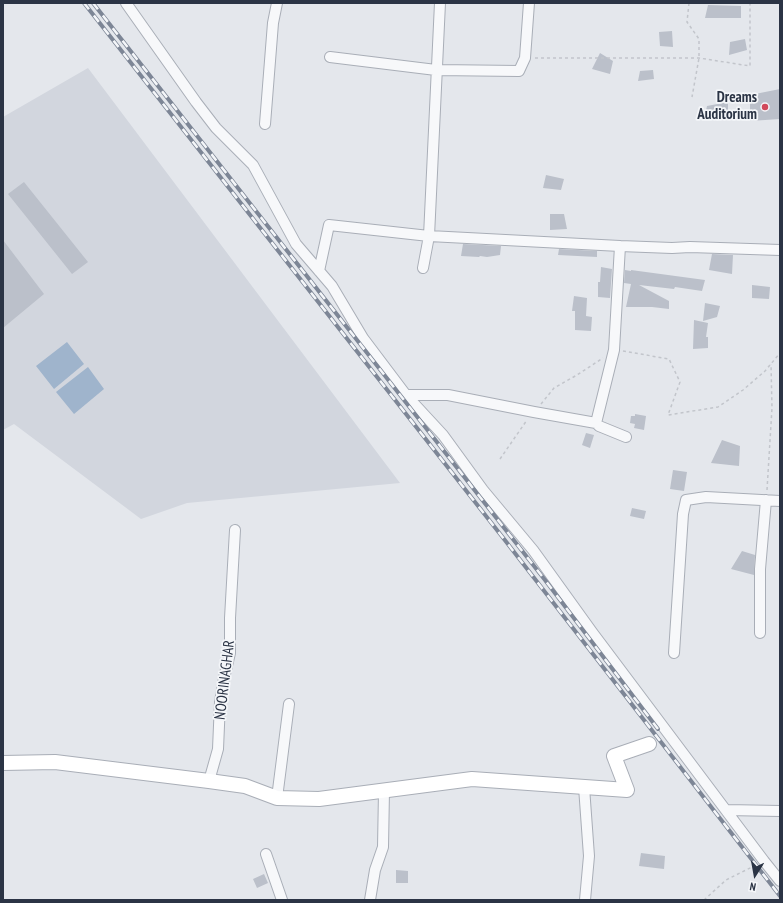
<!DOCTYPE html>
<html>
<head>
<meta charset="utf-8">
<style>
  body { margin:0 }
  #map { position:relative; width:783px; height:903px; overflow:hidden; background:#e4e7ec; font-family:"PT Sans Narrow",sans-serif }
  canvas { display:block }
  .frame { position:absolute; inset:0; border:4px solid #2b3445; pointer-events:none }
  .north { position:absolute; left:735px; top:855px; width:40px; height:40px; -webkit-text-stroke:3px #f4f6f9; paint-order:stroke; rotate:191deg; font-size:11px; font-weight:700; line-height:16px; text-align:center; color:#2b3445 }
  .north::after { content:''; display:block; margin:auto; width:14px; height:18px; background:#2b3445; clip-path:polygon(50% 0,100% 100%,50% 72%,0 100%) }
</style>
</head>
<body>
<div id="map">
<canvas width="783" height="903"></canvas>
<div class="frame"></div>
<div class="north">N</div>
</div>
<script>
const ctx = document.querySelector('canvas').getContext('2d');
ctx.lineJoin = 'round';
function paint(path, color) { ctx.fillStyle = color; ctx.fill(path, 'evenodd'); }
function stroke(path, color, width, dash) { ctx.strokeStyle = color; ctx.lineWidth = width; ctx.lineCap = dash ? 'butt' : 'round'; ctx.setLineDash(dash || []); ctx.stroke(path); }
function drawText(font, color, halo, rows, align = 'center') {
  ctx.font = font + ' "PT Sans Narrow",sans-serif'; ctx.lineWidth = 3.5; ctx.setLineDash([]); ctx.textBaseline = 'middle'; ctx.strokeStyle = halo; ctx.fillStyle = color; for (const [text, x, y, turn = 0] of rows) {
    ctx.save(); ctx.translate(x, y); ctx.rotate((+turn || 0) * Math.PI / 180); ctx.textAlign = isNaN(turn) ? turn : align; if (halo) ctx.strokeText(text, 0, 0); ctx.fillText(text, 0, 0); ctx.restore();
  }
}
paint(new Path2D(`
  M88,68L400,483L187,503L141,519L14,424L3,430V117Z`), '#d2d6de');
paint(new Path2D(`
  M67,342L84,364L54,389L36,366Z
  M88,367L104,389L74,414L56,392Z`), '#9fb4cc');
paint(new Path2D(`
  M708,5L741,6V18H705Z
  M672,31L673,47L660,46L659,32Z
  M745,39L747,50L729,55L730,42Z
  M600,53L613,61L610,74L592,69Z
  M653,70L654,79L638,81L640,71Z
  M780,89V119L750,121V95Z
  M728,102V119L704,120L707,106Z
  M546,175L564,179L561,190L543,188Z
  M24,182L88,262L72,274L8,194Z
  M550,214H564L567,229L550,230Z
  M3,240L44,294L3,328Z
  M463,244L501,246L500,255L487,257L480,256L479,257L461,256Z
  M559,249L597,251V257L558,255Z
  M712,254L733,255L732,274L709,270Z
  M601,267L612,269L610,298L598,297V282H600Z
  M625,270L631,271V270L705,280L702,291L675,287L674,289L639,285L669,301V309L652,307H626L631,284L624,283Z
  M752,285L770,287L769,299L752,298Z
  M574,296L587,298L586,316L592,317L591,331L575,330V311H572Z
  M705,303L720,306L717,317L703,321Z
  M694,320L708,323L706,337H708V348L693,349Z
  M635,414L646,416L644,430L634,428L635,424L630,423L631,416H635Z
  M586,433L594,435L590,448L582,445Z
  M722,440L740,446L739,466L711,463Z
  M673,470L687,472L684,491L670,489Z
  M632,508L646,511L644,519L630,516Z
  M742,551L755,555L754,575L731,569Z
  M641,853L665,856L664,869L639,866Z
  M396,870L408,871V883H396Z
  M264,874L268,883L257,888L253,879Z`), '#bbc0ca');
const street = new Path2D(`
  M126,3L196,102L216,128L253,165L296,244L332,286L363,338L406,395L443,435L483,490L533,550L592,632L764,861L780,881
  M330,57L436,70L519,71L525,58L529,3
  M265,124L273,23L277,3
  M423,268L429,236L440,3
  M319,271L329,225L429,236L620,246L672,248L690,247L780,250
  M406,395H448L534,412L596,423L599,426L626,437
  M596,423L614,350L620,246
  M760,633V569L766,500
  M674,653L683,514L686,500L706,497L780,501
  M209,781L218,749L220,702L224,678L230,653V618L235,530
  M584,787L589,856L585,900
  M277,798L289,704
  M726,810L780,811
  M266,854L282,900
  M370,900L375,870L383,847L384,791`);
const secondary = new Path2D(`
  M3,763L55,762L209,781L245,786L277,798L319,799L472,779L627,790L614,756L649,744`);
stroke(street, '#a9aeb7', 12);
stroke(secondary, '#a9aeb7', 16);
stroke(new Path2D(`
  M689,3L687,22L699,39V58L692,97
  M535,58H699L750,66V3
  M623,351L669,359L680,382L668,415L718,407L743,390L765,371L780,353
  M541,404L554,388L577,375L603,358
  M500,459L527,420
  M767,490L772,408L771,364
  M704,900L726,880L756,865`), '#c2c5cb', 1.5, [3, 3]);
stroke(street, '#f7f8fa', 10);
stroke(secondary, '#fff', 14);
const rail = new Path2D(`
  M84,3L504,539L780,896
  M93,3L545,580L658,729`);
stroke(rail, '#7d8696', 4);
stroke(rail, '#f4f6f9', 2.5, [8]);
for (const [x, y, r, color] of [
  [765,107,4,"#d1495b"]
]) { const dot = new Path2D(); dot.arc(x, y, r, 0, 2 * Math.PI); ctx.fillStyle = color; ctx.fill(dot); stroke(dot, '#f4f6f9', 1.5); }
drawText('bold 15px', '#2b3445', '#f4f6f9', [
  ["Dreams",757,98],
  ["Auditorium",757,115]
], 'right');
drawText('15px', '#2b3445', '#f4f6f9', [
  ["NOORINAGHAR",225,680,-83]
]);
</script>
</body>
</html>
